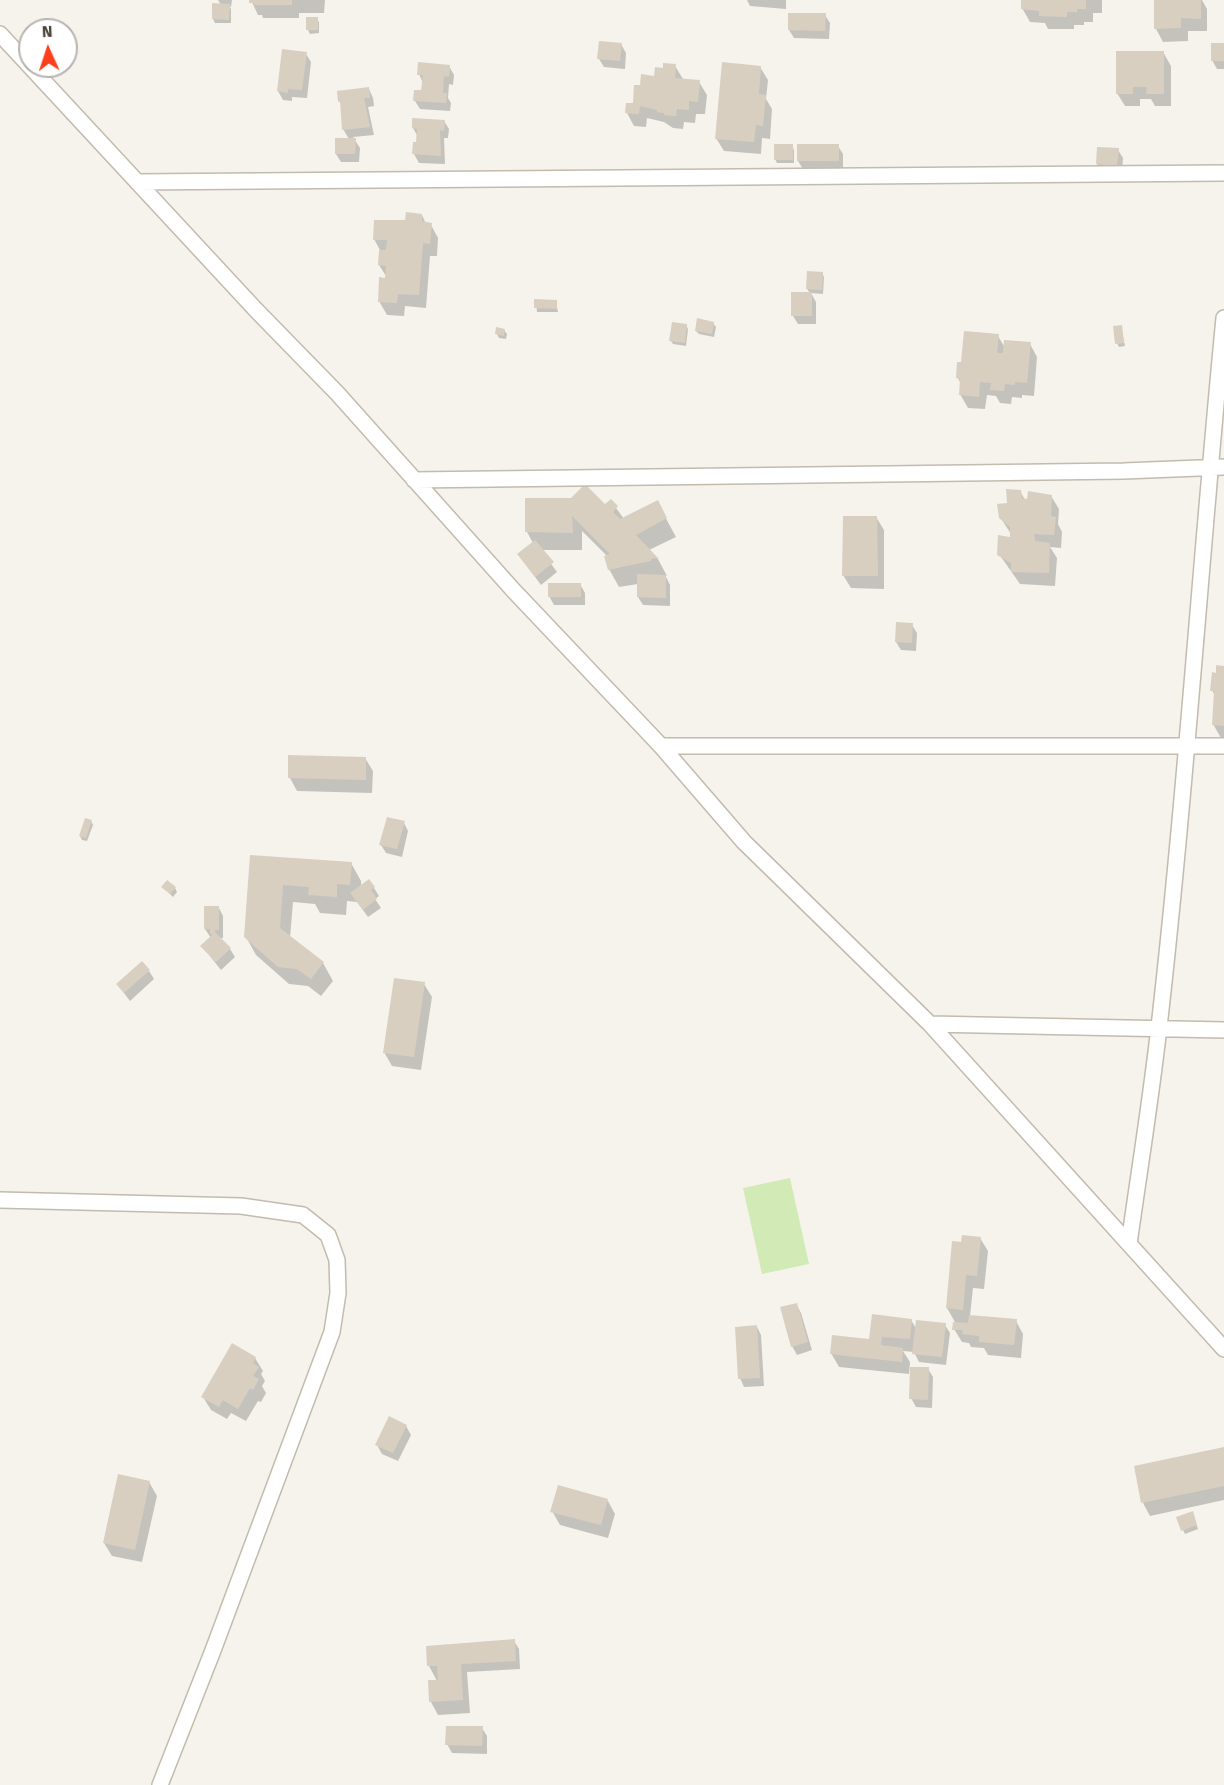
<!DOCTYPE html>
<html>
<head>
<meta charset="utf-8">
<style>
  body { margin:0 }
  #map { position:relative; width:1224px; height:1785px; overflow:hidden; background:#f6f3ec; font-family:"Fira Sans",sans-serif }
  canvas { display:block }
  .north { position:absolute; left:18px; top:18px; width:60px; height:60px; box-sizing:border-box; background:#fff; border:2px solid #b7b4b0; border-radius:50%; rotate:357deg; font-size:16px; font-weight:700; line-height:24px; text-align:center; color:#4b4439 }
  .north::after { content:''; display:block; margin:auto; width:21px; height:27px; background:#fc3f1d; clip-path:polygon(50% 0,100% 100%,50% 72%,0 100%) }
</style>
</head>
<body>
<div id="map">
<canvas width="1224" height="1785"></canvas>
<div class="north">N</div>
</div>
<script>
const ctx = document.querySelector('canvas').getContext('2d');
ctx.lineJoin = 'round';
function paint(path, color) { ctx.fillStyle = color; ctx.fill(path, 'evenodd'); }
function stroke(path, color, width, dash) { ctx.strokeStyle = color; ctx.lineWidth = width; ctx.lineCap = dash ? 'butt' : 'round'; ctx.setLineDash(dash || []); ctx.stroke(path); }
paint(new Path2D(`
  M790,1178L809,1264L762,1274L743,1188Z`), '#d2eab5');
paint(new Path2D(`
  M218,0H232L231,7L229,6L231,9V23H215L213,19L214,5H221Z
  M251,0H325L324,13H299V18H263L262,15H258Z
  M747,0H786V9L750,6Z
  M1022,0H1102V13H1093V22H1084V25H1074V29H1048L1045,23L1030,22L1022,8Z
  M1156,0H1202L1207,9V31H1188V41L1163,42L1156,29Z
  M825,15L830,23L829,39L794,38L789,30Z
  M317,19L319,22V33L310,34L308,30Z
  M621,44L626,53L625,69L604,67L599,59Z
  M1224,45V69H1217L1212,60Z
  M1163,52L1171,66V106H1155L1151,99H1140V106H1125L1117,93Z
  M306,54L311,62L307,98L292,97V101L283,100L278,91Z
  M449,66L454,75L453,85L449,84L448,98L451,103L450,111L420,109L415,101L423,92V83L419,74Z
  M675,66L683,79L699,82L707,95L705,114H696L695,123L684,122L683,129L673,128L664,122L647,118L646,127L634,126L627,113L634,105L641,87L656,78L664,69Z
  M760,67L768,80L766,99L772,109L770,139L762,138L761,154L724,151L716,138Z
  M369,89L373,98L374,106L368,107L374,135L353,137L360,148L359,162H341L336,154L349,139L343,129L342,105L339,101Z
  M444,121L449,129L448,138H444L445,164L419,163L414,154L418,137L413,128Z
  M792,146L794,150V163H777L775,159Z
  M838,146L843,154V169H803L798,161Z
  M1118,150L1123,158L1122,174L1102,172L1097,164Z
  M422,215L426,224L431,225L438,238L437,256H430L426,308L405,306L404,316L387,315L379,301L386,276L379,265L380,250L374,239Z
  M822,273L824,277L823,294L811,293L816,302V324H798L793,316L810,293L807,289Z
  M536,301L556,302L558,312H537Z
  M713,323L716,327L714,337L699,334L696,331Z
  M686,325L688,329L686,346L673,344L671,341Z
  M1121,327L1125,346L1119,347L1117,343Z
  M504,330L507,334L506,339L499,338L497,334Z
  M998,336L1005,348L1030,344L1037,357L1034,396L1022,395V398L1012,397L1011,404L1000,403L996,396L987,395L985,409L968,408L960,394L961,384L958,378L963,364Z
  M1020,491L1025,500L1051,496L1059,509L1058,524L1062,532L1061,548L1050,547L1057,558L1055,586L1020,584L999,554L1011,539V534L1000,517Z
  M527,500L605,506L611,501L624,519L657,502L676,537L649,550L658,559L667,576L665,575L670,585V606L643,605L638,597V584L619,587L609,569L608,557L582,531V550H541L557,572L541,585L519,555L533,543L527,532Z
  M876,517L884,530V589L851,588L843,575Z
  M580,584L585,593V605H554L549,596Z
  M912,625L917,633L916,651L901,650L896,642Z
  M1224,667V738H1221L1213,724L1215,696L1212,690L1217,674Z
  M365,758L373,771L372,793L297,791L290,778Z
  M91,821L93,825L87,841L82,840L80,836Z
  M404,823L408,831L402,857L386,853L381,845Z
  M252,856L351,863L361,881V887L374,888L379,896L375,899L381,908L368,917L357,902L347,901L346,915L320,913L315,904L293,902L290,938L323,963L333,981L321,996L308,986L289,984L256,955L246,937Z
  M163,887L175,888L177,892L173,897Z
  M219,908L223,916V938H218L230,949L235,957L221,970L202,946L211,938L205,929Z
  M149,971L154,979L130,1001L118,985Z
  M424,984L432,997L421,1070L392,1066L384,1052Z
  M980,1238L988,1251L984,1289L973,1288L970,1316L1016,1321L1023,1334L1021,1358L988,1355L984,1348L971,1347L969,1343L962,1342L954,1329L956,1324L947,1308L963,1244Z
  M796,1304L801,1313L812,1350L797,1355L792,1346Z
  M911,1320L917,1330L945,1325L950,1333L946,1365L919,1362L914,1352L903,1351L910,1362L909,1374L839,1367L831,1353L870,1341Z
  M757,1327L761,1335L764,1386L744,1387L740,1378Z
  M255,1358L263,1371L261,1374L265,1381L262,1386L266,1393L261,1402L258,1401L246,1421L231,1413L227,1419L211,1410L203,1397Z
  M928,1369L933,1377L932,1408L916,1407L911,1398Z
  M406,1426L411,1435L398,1461L382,1454L377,1445Z
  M1224,1449V1500L1150,1516L1143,1503Z
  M149,1482L157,1496L142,1562L112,1556L104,1543Z
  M608,1501L615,1514L608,1538L560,1525L552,1511Z
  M1194,1517L1198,1529L1185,1534L1183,1530Z
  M514,1641L519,1649L520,1669L467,1672L470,1713L438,1715L431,1702L437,1681L429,1666Z
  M482,1728L487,1736V1754L452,1753L447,1744Z`), '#0003');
paint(new Path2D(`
  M249,0H292V5H254V3H249Z
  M1021,0H1086V9H1077V12H1067V17L1039,16V11L1021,9Z
  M1154,0H1201V19L1181,18V28L1154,29Z
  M212,3L230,4L229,20L212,19Z
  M788,13H826L825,31L788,30Z
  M306,17H318V30H306Z
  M599,41L622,43L620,61L597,59Z
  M1211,43H1224V61H1211Z
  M282,49L307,52L302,90L288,89V93L277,91Z
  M1116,51H1164V94H1146L1147,87H1133V94H1116Z
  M418,62L450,65L449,77L444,76L443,93H447L446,103L413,101L414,90H421L423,75H417Z
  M722,62L761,66L759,94L766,95L763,126L756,125L754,142L715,139Z
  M663,63L676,64L675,78L700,80L698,102L689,101V110L677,109L676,116L664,115V113L657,112V110L640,106L639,114L625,113L626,103H633L634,85H640L641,74L654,76L655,67L663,68Z
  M369,87L370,98H364L370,127L342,130L340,101L338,102L337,91Z
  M412,118L445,120L444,131L440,130L441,156L412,154L413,142H416L417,129L412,128Z
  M335,138H356L355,154H335Z
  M774,144H793V160H774Z
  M797,144H839V161H797Z
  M1097,147L1119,148L1117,166L1096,164Z
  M406,212L422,214V221L432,223L430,244L423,243L419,295L398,294L397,303L378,302L379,277L385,278L386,266L378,265L379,250H386L387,240H373L374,220H405Z
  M807,271L823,272L822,290L806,289Z
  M791,292H812V316H791Z
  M534,299L557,300V309L534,308Z
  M697,318L714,322L712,334L695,331Z
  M672,322L687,324L685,343L669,341Z
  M1122,325L1124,343L1115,344L1113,326Z
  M496,327L505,329L504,336L495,334Z
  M964,331L999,334L997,353H1003L1004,340L1031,342L1027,383L1015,382V385L1005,384L1004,391L990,390L991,383L980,382L979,397L959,395L960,379L956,378L957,362H961Z
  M585,484L605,504L611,499L618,506L613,512L620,519L658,500L667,518L636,535L659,559L653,558L650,561L608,570L604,556L610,554L572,516L573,533L525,532V498H571Z
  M1006,489L1021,490L1022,498L1027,499L1028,491L1052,495L1051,516L1056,517L1054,535L1034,534L1035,541L1050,543L1049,573L1011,572V563L997,555L998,535L1010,537V527L999,518L997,504L1007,503Z
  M843,516H877L878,576H842Z
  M535,540L554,562L535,577L517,554Z
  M637,574L666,575V598L637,597Z
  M548,583H581V597H548Z
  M896,622L913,623L912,643L895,642Z
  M1216,665L1224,666V726L1212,725L1214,691H1210L1212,672L1216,673Z
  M288,755L366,757V780L288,778Z
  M387,817L405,821L397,849L379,845Z
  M85,818L92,820L86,838L79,836Z
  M250,855L352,862L350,885L337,884V897L308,895L309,887L283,885L280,928L324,962L311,979L297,969L278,967L244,937Z
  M369,879L375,887L371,890L377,899L363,910L350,893Z
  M167,880L176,887L170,894L161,887Z
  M204,906H219V930H215V932L231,948L216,962L200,946L213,934H210V929H204Z
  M142,961L150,970L124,993L116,984Z
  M394,978L425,982L414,1057L383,1053Z
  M962,1235L981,1237L977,1276L966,1275L963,1310L946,1308L952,1241L961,1242Z
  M797,1303L808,1342L791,1347L780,1307Z
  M872,1314L912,1319L910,1339L882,1337L881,1345L903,1348L902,1362L830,1354L832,1335L869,1339Z
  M969,1315L1017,1319L1014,1345L979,1342V1336L962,1334L963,1330H952L953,1322L968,1323Z
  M916,1320L946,1323L942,1357L912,1354Z
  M757,1325L760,1378L738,1379L735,1327Z
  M232,1343L256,1357L253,1363L259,1367L253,1376L259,1379L253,1390L250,1388L238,1409L223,1400L219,1407L201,1397Z
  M910,1367H929L928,1400L909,1399Z
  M389,1416L407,1425L393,1453L375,1445Z
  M1224,1447V1486L1141,1503L1134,1466Z
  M118,1474L150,1481L135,1550L103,1543Z
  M558,1485L608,1499L601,1525L550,1512Z
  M1193,1511L1197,1525L1181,1531L1176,1517Z
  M515,1639L516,1661L461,1664L463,1700L429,1702L428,1680H438L437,1666H427L426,1646Z
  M446,1726H483L482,1746L445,1745Z`), '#d8cfc1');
const minor = new Path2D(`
  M0,34L256,310L337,393L514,591L661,746L744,842L930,1024L1224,1349
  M137,182L1224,173
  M414,480L1124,471L1224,467
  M661,746H1224
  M930,1024L1224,1030
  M0,1200L241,1206L303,1215L328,1235L337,1260L338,1293L332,1332L212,1653L160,1785
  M1129,1244C1139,1172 1151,1099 1159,1027C1186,791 1201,554 1224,318`);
stroke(minor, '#c2bbae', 18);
stroke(minor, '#fff', 15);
</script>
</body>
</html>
